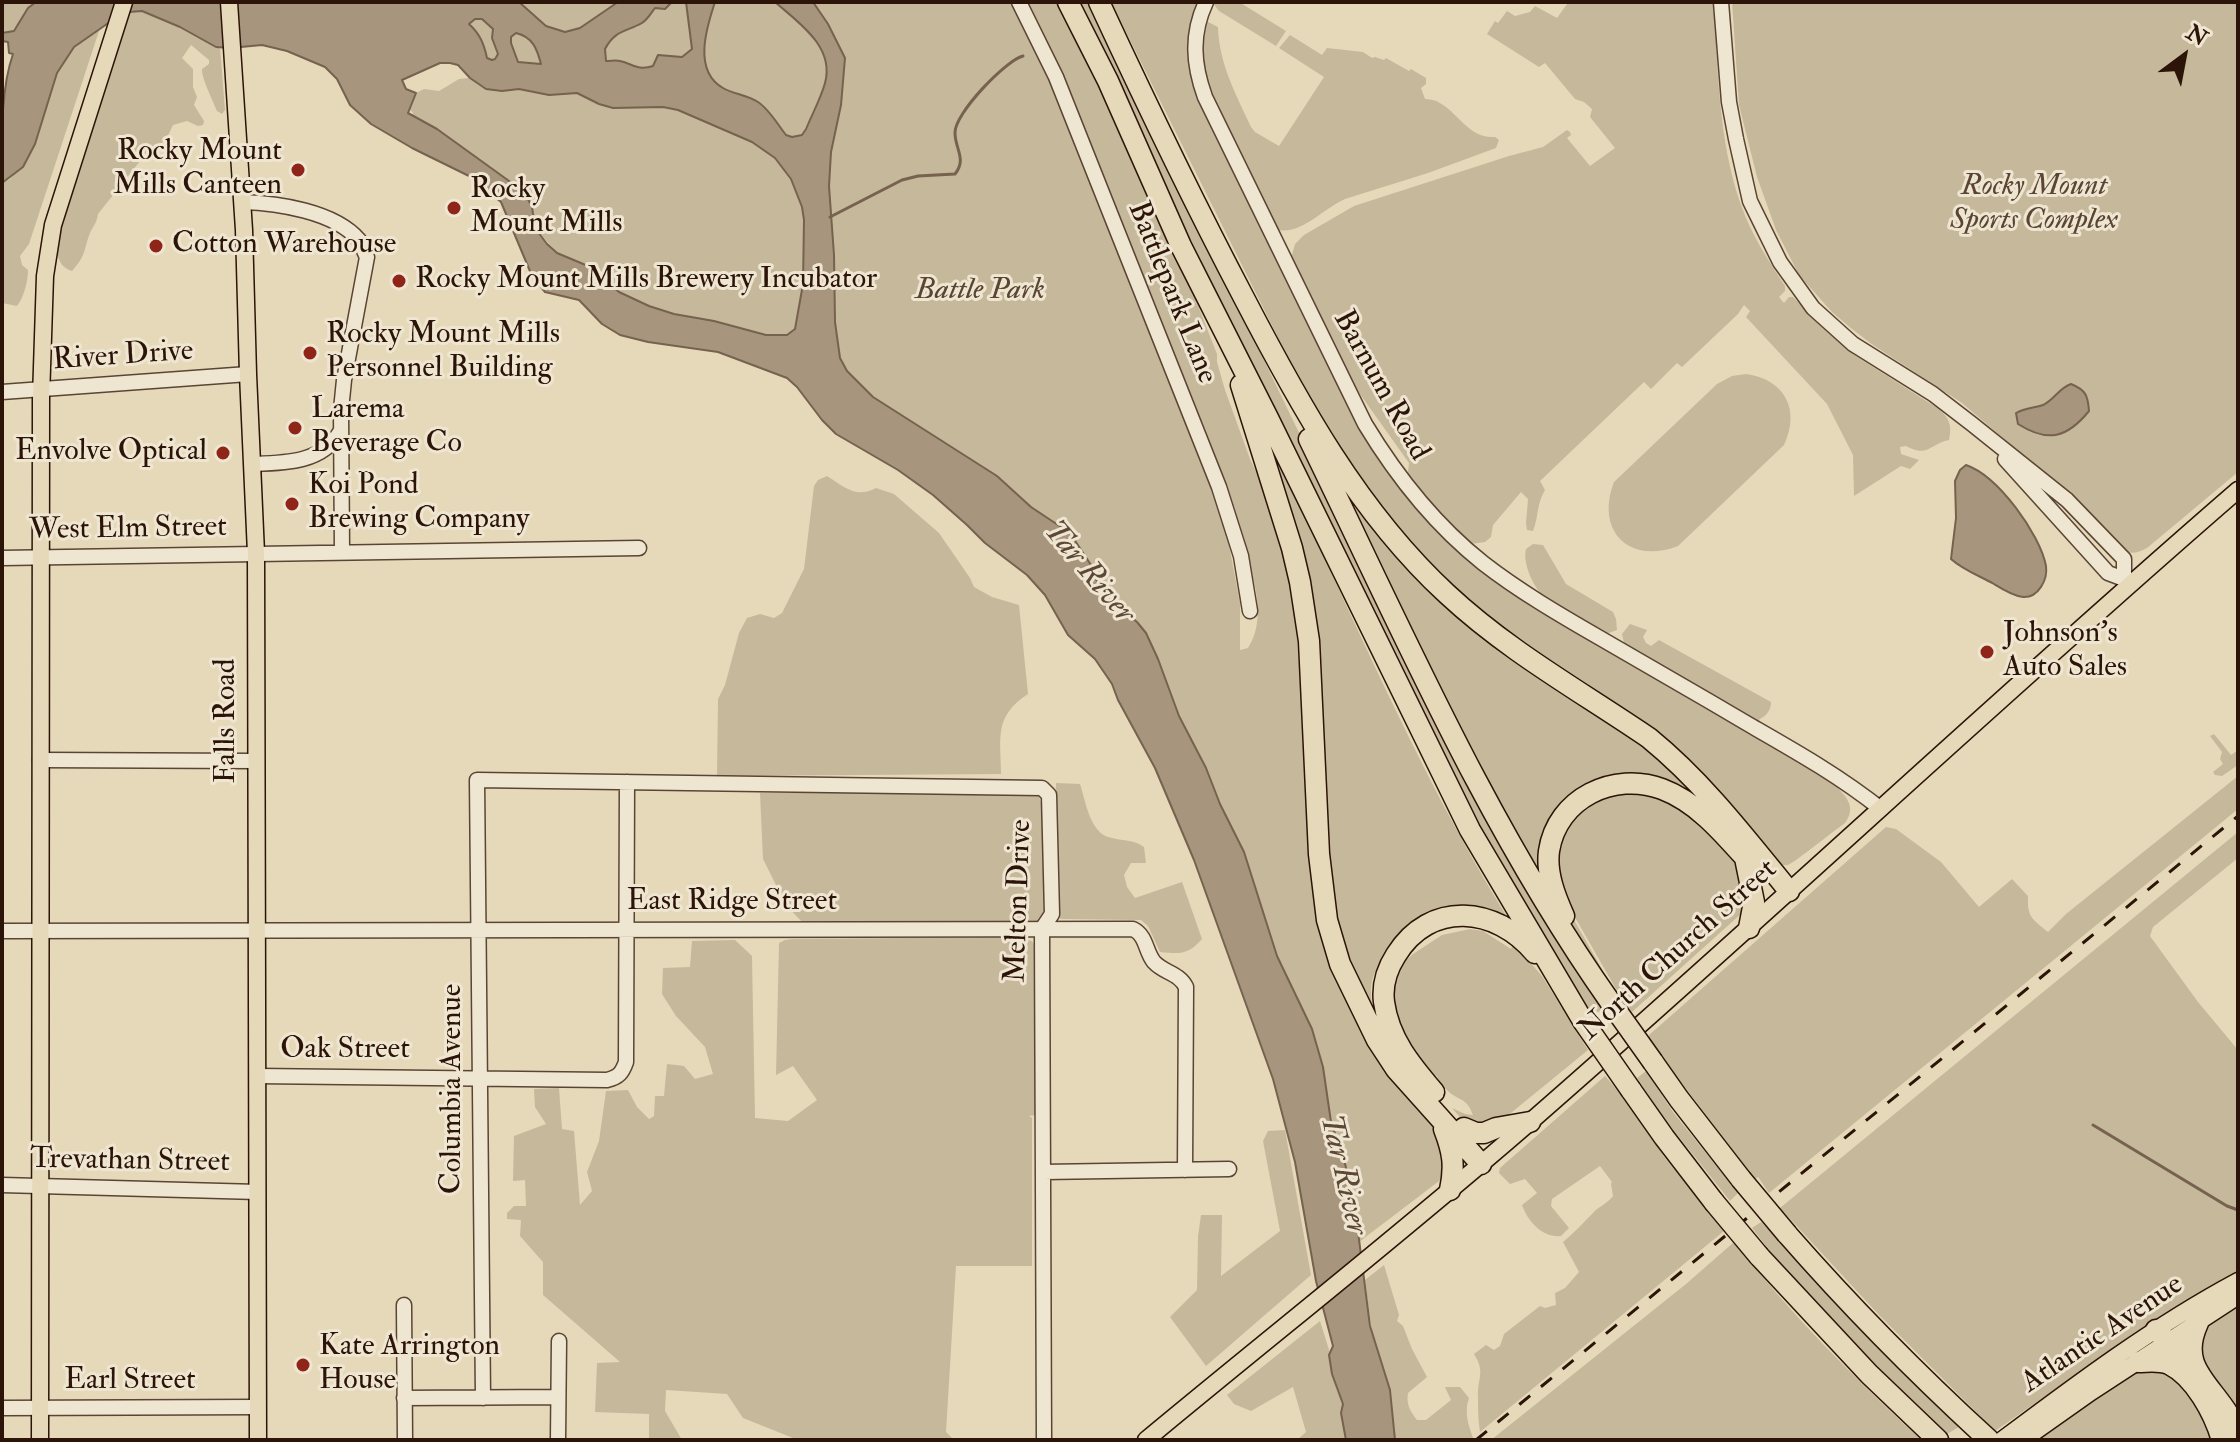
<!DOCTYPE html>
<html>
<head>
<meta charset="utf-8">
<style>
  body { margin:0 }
  #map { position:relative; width:2240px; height:1442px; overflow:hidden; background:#e6d9b9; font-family:"IM FELL Double Pica",serif }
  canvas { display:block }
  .frame { position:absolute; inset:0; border:4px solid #2c1408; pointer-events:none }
  .north { position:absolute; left:2144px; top:16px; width:80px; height:80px; -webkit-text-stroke:6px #efe6d2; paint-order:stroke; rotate:32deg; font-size:22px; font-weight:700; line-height:32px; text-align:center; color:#2c1408 }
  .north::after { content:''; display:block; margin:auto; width:28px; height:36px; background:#2c1408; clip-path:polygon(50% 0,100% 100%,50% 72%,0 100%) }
</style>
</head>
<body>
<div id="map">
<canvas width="2240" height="1442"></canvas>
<div class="frame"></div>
<div class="north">N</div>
</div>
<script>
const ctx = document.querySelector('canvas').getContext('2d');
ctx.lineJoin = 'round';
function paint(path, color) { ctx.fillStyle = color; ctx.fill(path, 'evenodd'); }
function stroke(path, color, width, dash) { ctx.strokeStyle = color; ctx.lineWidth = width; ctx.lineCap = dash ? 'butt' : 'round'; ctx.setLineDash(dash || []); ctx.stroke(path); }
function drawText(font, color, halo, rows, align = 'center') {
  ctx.font = font + ' "IM FELL Double Pica",serif'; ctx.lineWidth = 6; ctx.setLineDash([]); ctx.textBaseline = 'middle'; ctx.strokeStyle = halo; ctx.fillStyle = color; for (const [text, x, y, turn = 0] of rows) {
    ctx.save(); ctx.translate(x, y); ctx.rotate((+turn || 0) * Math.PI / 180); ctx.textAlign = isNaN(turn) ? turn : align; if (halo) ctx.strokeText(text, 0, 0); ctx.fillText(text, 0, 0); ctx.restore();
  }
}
paint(new Path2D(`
  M2,2H36L28,8L14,31L2,33Z
  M519,2H618L580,28L565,32L546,26Z
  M672,2L688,3L692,48C683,62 671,55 658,55L654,65C639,72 634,65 621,61C618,60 608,61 606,62L605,49L615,35L648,18L655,8L665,9Z
  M715,2H775L809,31L825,56L828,65L825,84L802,135L792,137L786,135C778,125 769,109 758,102C747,95 733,94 723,88C693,71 706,29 715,2Z
  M813,2H1012L1052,82L1175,388L1225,524L1240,603V650L1248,648C1272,611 1246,559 1236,521L1024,2H1060L1171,237L1217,354V362L1225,390L1250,459L1273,507L1299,604L1308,845L1315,899L1324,923L1436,1128L1447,1175L1359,1242L1355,1208L1344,1159L1331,1122L1323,1067L1312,1029L1277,956L1244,852L1220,804L1206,768L1179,716L1158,659L1137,622L1106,596L1093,574L1091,565L997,476L873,397L847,371L840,358L835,322L834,255L829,186L831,152L841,105L844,77L838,43Z
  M1075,2H1091L1359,557L1560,942L1602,1009L1592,1017L1590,1014H1588L1489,853Z
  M1111,2H1199C1189,22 1188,40 1190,62L1358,421L1385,470L1409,500L1453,545L1827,777C1839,791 1860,803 1845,823C1836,829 1794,863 1788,865C1783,866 1780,864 1775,863L1739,819L1508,640L1419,561L1316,414Z
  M1212,2H1239L1286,31L1276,46L1219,11Z
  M1566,2H1714C1718,69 1718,140 1741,205C1751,234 1768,260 1785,286V291L1779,297L1784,303L1789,297H1793L1823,328L1854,355L1939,409C1950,419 1952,426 1949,440C1929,444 1929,458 1906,446L1900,447L1901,454L1919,460L1910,469L1901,466L1854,496L1853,455L1827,404L1746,317L1750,311L1744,305L1738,314L1682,367L1677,363L1651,389L1644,382L1540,481L1545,490C1536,505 1539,516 1533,531L1527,530L1526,523L1528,499L1521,492L1493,525L1491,537L1485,542L1471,544L1409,479L1408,472L1409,463L1350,380L1339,354L1290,262L1295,244L1304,235L1354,206L1509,156L1543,147L1567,130L1570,132L1571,135L1567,138L1590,166L1615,148L1590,117L1592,109L1584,102L1575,99L1545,63L1539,67L1487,34L1495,21L1498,23L1507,11L1515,16L1530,12L1535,6L1557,18L1567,4Z
  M1732,2H2238V472L2147,548C2138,553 2132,554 2122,551L2053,481L1962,403L1873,345L1852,329L1832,312L1799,275L1776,230L1757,177L1739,105Z
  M142,11L180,27L220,47L225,110L222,114L217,111C213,101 201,77 202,69L209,64V60L191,45L182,58L193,69V87L197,97L194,105L204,121L203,125L198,126L187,121L173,125L166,140L155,148L152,146L98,214C97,223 93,226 90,233C83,251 87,254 72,271C54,265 56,247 60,231L129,12Z
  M475,19H482L493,29L492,38L498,54L492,60L487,58C484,44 480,34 469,24Z
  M1208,22L1218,27C1219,64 1236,94 1251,127L1255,132L1279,146L1324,77L1279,48L1290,35L1322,55L1327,48L1363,52L1372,58L1375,57L1384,60L1386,58L1409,71L1411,69L1426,78V84L1421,88L1425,99C1427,99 1436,100 1438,102C1458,112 1469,139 1495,137L1499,140L1496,148L1428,173L1345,199C1324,208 1301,235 1278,230L1207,85L1201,67L1203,25Z
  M100,28L29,244L20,256L22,265L28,270C28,281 24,297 17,306L2,303V183L10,179L35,144L57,73L74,47Z
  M516,33C533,38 536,49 541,64L518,62L511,43V37Z
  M470,78L482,87L502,91L519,89L549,95L577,93L613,108L663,107L678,110L752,142L775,158L791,179L802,207L804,220L803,284L795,329L787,335H766L714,321L675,314L649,306L619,292L585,264L557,253L535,228L530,203L516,186L437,129L412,116L413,113L409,109L416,93L424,89L439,91L459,79Z
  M1746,374C1784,379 1801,409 1784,445L1678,546C1629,565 1595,531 1614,482L1717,384L1732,376Z
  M1261,425C1342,589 1411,761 1507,917L1505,919L1466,911C1448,923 1381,959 1374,975C1368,987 1372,1006 1375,1018L1357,987L1332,911L1314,660Z
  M827,476C845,487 856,499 876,488L894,494L939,533L970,578L974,587L992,597L1019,605L1028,694C993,717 1001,738 1001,774L717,776L718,699L725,685L739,633L747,618L760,614L774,618L782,613L804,569L814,486L818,480Z
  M1354,495L1382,533L1631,734L1697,793L1695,796L1589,787L1544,865L1537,870L1527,855L1459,726L1357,519L1349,497Z
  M1533,544L1543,545L1566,584L1613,612L1616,619L1617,630L1606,634C1587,622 1564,612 1546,599C1534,589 1522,563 1526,549Z
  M1630,624L1647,630L1643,637L1646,643L1651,646L1659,640L1771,702C1771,713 1764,717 1755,722L1640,655L1624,643L1622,634Z
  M2214,734L2231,755L2238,750V765L2222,776L2215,775L2213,772L2223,764L2220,759L2222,752L2210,736Z
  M2238,776V809L1769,1193L1758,1177L1755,1179L1649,1040V1035L1886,827L1896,829L1941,862L1979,907L2012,879L2028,896C2027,917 2032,919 2048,932L2066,914Z
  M1056,783L1080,784C1086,802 1090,835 1112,838C1124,841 1135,840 1144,847L1146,863H1131L1124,875L1127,887L1135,898L1182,882L1202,939C1188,955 1180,954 1160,952L1148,926L1141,920L1061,919L1056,916Z
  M1625,789L1680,804L1733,856L1749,889L1742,913L1632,1012L1620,996L1572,912L1569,911L1616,994L1590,958L1563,906L1555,849L1574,812Z
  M1030,791L1038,795L1041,802L1047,912L1041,925L803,923L786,905L763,859L760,793Z
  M2238,832V858L2153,927L2150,936L2198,1002L2238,1050V1272L2105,1355L1995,1431L1879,1315L1780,1208Z
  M1470,929L1483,931L1511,949L1513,943L1542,976L1588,1050L1495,1126L1465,1123L1452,1108L1465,1114L1473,1115C1466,1097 1461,1102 1449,1092C1443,1087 1440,1081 1436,1075L1435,1083L1393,1023V972L1413,954L1442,935Z
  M1022,937L1033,942L1035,949V1115L1029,1116L1032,1118V1266H956L946,1432L954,1440H798L743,1418L727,1394L666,1390L665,1411L682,1440H649V1414L595,1412L597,1363L620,1362L543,1295V1262L520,1236L521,1220L507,1219V1213L514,1206H526L525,1180L513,1181L514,1136L546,1124L535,1107L534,1089L559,1088L562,1129L574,1131L580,1205L592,1191L587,1172L599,1141L606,1091L628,1090L637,1107L649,1119L654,1116L655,1096H664L667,1064L684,1066L695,1079L713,1074L705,1047L676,1016L662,994L663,968L690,967L692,941L735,940L752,956L755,1118L788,1121L817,1100L793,1066L776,1075L779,943L785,940L792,939Z
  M1646,1071L1673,1112L1738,1193L1730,1201L1663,1117L1637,1078Z
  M1605,1076L1620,1093L1665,1158L1724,1231L1480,1432C1478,1420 1478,1410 1478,1398C1477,1378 1486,1373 1474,1354L1486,1345L1494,1350L1500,1346L1504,1334L1540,1306L1545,1308L1556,1305L1555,1293L1565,1288L1579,1272L1563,1242C1574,1233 1583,1223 1593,1213C1599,1206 1607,1204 1613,1196L1611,1184L1612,1182L1600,1166L1552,1199L1551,1206L1569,1228L1561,1236C1543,1238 1528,1222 1522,1205L1537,1193L1525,1179L1510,1184L1499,1173L1500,1168Z
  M1285,1130L1311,1275L1206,1366L1170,1317L1197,1290L1198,1236L1201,1215H1222L1221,1276L1280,1231L1263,1141L1268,1131Z
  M1761,1222L1783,1243L1959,1427L1947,1434L1867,1358L1768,1252L1769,1250L1752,1228Z
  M1734,1242C1790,1313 1854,1378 1921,1440H1491L1686,1284Z
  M1384,1265L1399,1315L1397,1321L1403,1326L1412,1349L1427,1377L1408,1393C1406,1404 1410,1411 1417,1420H1426L1451,1400L1445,1387H1460L1469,1398C1464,1412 1468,1424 1473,1438L1470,1440H1395L1391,1397L1372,1333L1365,1280Z
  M2238,1304V1420C2221,1397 2178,1354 2206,1326C2215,1317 2228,1311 2238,1304Z
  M1320,1321L1344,1398L1352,1440H1297L1306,1432L1293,1387L1251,1411L1234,1404L1227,1395Z
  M2138,1371C2148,1371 2160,1369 2169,1374C2193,1385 2204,1418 2216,1440H2033L2096,1396Z`), '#c6b89b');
const water = new Path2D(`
  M36,2H519L546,26L565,32L580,28L618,2H672L665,9L655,8C651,13 648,19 642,23C626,32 615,30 605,49L606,61C611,61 616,60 620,61C633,64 638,71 653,66L658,55L682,57L692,49L686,2H715C706,29 693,71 723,88C733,94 747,95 758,102C769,109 778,125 786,135L792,137L802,135L806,129C812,114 821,98 825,83C835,47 799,23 775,2H813L828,24L845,58L841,105L831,152L829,186L834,255L835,322L840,358L847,371L873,397L997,476L1031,507L1070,533L1091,565L1093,574L1106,596L1137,622L1146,633L1158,659L1179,716L1206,768L1220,804L1244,852L1277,956L1312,1029L1323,1067L1331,1122L1344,1159L1355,1208L1370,1326L1390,1390L1395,1440H1346L1341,1413L1343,1404L1332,1374L1329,1355L1333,1346L1316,1281L1295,1162L1273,1079L1194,860L1155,768L1118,700L1112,684L1095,659L1068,635L1045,595L1027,575L985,543L967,525L933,495L898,470L836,434L822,420L797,387L787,378L718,352L648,342L620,335L602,324L579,300L545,292L532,276L501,202L469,176L412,148L371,124L350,105L337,79L325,67L287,51L262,45L230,48L216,47L180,27L142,11L129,12L117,17L74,47L57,73L35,144L23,167L2,183C2,142 0,91 13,54L9,53L8,42L2,41V33L14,31L28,8ZM475,19H482L493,29L492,38L498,54L495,59L492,60L487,58C484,44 480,34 469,24ZM516,33C533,37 537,49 541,64L518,62L511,43V37ZM440,63H450L458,65L470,78L486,89L502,91L519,89L549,95L577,93L599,104L613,108L663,107L678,110L752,142L775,158L791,179L802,207L804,220L803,284L795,329L787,335H766L714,321L674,314L649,306L619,292L588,266L557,253L547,244L535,228L532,207L528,199L516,186L437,129L408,113L416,93L406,89L402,80Z
  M2071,384C2086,390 2088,396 2089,411C2067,438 2048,443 2018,424L2016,413C2025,408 2034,408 2043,405C2054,400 2059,388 2071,384Z
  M1966,465C1998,476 2040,534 2046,566C2048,580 2038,598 2023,597C2013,596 2002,589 1994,584C1980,576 1963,570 1951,559L1956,518L1955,481L1960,470Z`);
paint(water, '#a7967d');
stroke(water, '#76624e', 2);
stroke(new Path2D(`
  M830,217L902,180L918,176L955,174C967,159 955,149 955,133C954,114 1006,60 1023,56
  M2093,1125L2227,1206L2238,1210`), '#76624e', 3);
const minor = new Path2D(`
  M1019,2L1056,77L1219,487L1241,556L1250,611
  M1206,2C1191,34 1193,64 1205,97L1365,424C1397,477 1434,524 1483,563C1519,591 1560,615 1600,638C1650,667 1699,695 1748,724C1795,751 1838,775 1881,809
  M1721,2L1729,102L1736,139L1750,201L1780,262L1813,308L1853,344L1933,394L1972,424L2067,500L2124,559V579
  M242,202C277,203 334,211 359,240C362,244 364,252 367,257L344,380L341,410L342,552
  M2,392L248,374
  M2005,459L2108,573L2124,579L2129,584
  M252,464C285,463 322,463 340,432
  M2,558L639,548
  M40,760L256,761
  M2,931L1133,929C1147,936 1145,951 1154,962C1164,973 1179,973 1186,987L1185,1170
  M257,1076L607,1080C619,1077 622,1073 626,1062L627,782
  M1044,1172L1229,1169
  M2,1185L258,1192
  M404,1305L405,1440
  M404,1398L558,1397
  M483,1398L477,780L1042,788L1049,795L1052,914L1042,929L1044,1440
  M2,1408L258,1407
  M558,1440L559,1341`);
const major = new Path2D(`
  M229,2L244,230L248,374L256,553L258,1440
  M40,1440L41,398L45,276L53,225L124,2
  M1146,1440C1276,1332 1410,1227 1538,1115C1774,909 2001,695 2238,490
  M2002,1440C2078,1383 2154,1326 2238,1281
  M2023,1440L2091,1392L2238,1296`);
const highway = new Path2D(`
  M1068,2L1108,81L1181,246L1268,418L1470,830L1583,1021
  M1099,2C1145,101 1192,199 1243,296C1298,402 1358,512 1447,594C1508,651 1580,691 1649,738C1703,782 1745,837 1789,891
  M1241,385L1292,548L1300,582L1309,641L1319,854L1327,920L1340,964L1377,1040L1396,1069L1481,1164
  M1309,439C1402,630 1488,829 1611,1003
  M1745,858L1754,902L1749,928
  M1564,916C1555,896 1546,873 1549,851C1557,798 1614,771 1662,789C1702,804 1730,842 1758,872
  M1653,1062L1679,1099L1741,1179
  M1631,1090L1664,1137L1714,1202
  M1434,1092C1411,1065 1389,1039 1384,1002C1382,986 1387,969 1396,955C1430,900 1496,906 1535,953
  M1464,1128L1476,1133H1484L1496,1128L1530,1122
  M1444,1129C1453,1152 1455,1166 1450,1190
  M1787,1234C1850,1306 1918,1375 1989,1440
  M1759,1256L1869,1374L1938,1440
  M2198,1323C2179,1364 2206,1380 2227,1412C2232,1419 2235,1427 2238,1435
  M2156,1330L2193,1367
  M2138,1362C2148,1362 2159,1360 2169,1364C2195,1377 2214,1413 2222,1440`);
stroke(minor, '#5a4534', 17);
stroke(major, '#2c1408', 19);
stroke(highway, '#2c1408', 23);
stroke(minor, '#efe6d2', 14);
stroke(major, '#e6d9b9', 16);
stroke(highway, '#e6d9b9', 20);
stroke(new Path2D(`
  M1476,1440L2238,816`), '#2c1408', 3, [14, 14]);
const highwayBridge = new Path2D(`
  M1611,1003L1653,1062
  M1583,1021L1631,1090
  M1741,1179L1787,1234
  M1714,1202L1759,1256`);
stroke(highwayBridge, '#2c1408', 23, []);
stroke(highwayBridge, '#e6d9b9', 20);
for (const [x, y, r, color] of [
  [298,170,8,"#8f2418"],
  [454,208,8,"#8f2418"],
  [156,246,8,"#8f2418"],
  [399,281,8,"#8f2418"],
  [310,353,8,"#8f2418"],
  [295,428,8,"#8f2418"],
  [223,453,8,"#8f2418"],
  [292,504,8,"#8f2418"],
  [1987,652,8,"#8f2418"],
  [303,1365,8,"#8f2418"]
]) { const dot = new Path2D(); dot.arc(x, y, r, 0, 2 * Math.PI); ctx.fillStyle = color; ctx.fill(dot); stroke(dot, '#efe6d2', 3); }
drawText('30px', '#2c1408', '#efe6d2', [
  ["Rocky Mount",282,153,"right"],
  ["Mills Canteen",282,187,"right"],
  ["Rocky",470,191],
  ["Mount Mills",470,225],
  ["Cotton Warehouse",172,246],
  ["Rocky Mount Mills Brewery Incubator",415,281],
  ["Rocky Mount Mills",326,336],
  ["Personnel Building",326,370],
  ["Larema",311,411],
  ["Beverage Co",311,445],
  ["Envolve Optical",207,453,"right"],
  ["Koi Pond",308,487],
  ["Brewing Company",308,521],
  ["Johnson's",2003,635],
  ["Auto Sales",2003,669],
  ["Kate Arrington",319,1348],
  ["House",319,1382]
], 'left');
drawText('italic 30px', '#5a4534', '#efe6d2', [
  ["Rocky Mount",2034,188],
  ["Sports Complex",2034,222],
  ["Battle Park",980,292]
]);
drawText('30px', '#2c1408', '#efe6d2', [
  ["Battlepark Lane",1171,293,68],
  ["River Drive",123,357,-4],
  ["Barnum Road",1380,386,61],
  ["West Elm Street",128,530,-1],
  ["Falls Road",228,721,-90],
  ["Melton Drive",1020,901,-88],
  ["East Ridge Street",732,903],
  ["North Church Street",1679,951,-42],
  ["Oak Street",345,1051],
  ["Columbia Avenue",454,1089,-90],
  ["Trevathan Street",130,1162,1],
  ["Atlantic Avenue",2103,1335,-34],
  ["Earl Street",130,1382]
]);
drawText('italic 32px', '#5d4837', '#efe6d2', [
  ["Tar River",1088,573,50],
  ["Tar River",1342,1175,77]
]);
</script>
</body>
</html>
